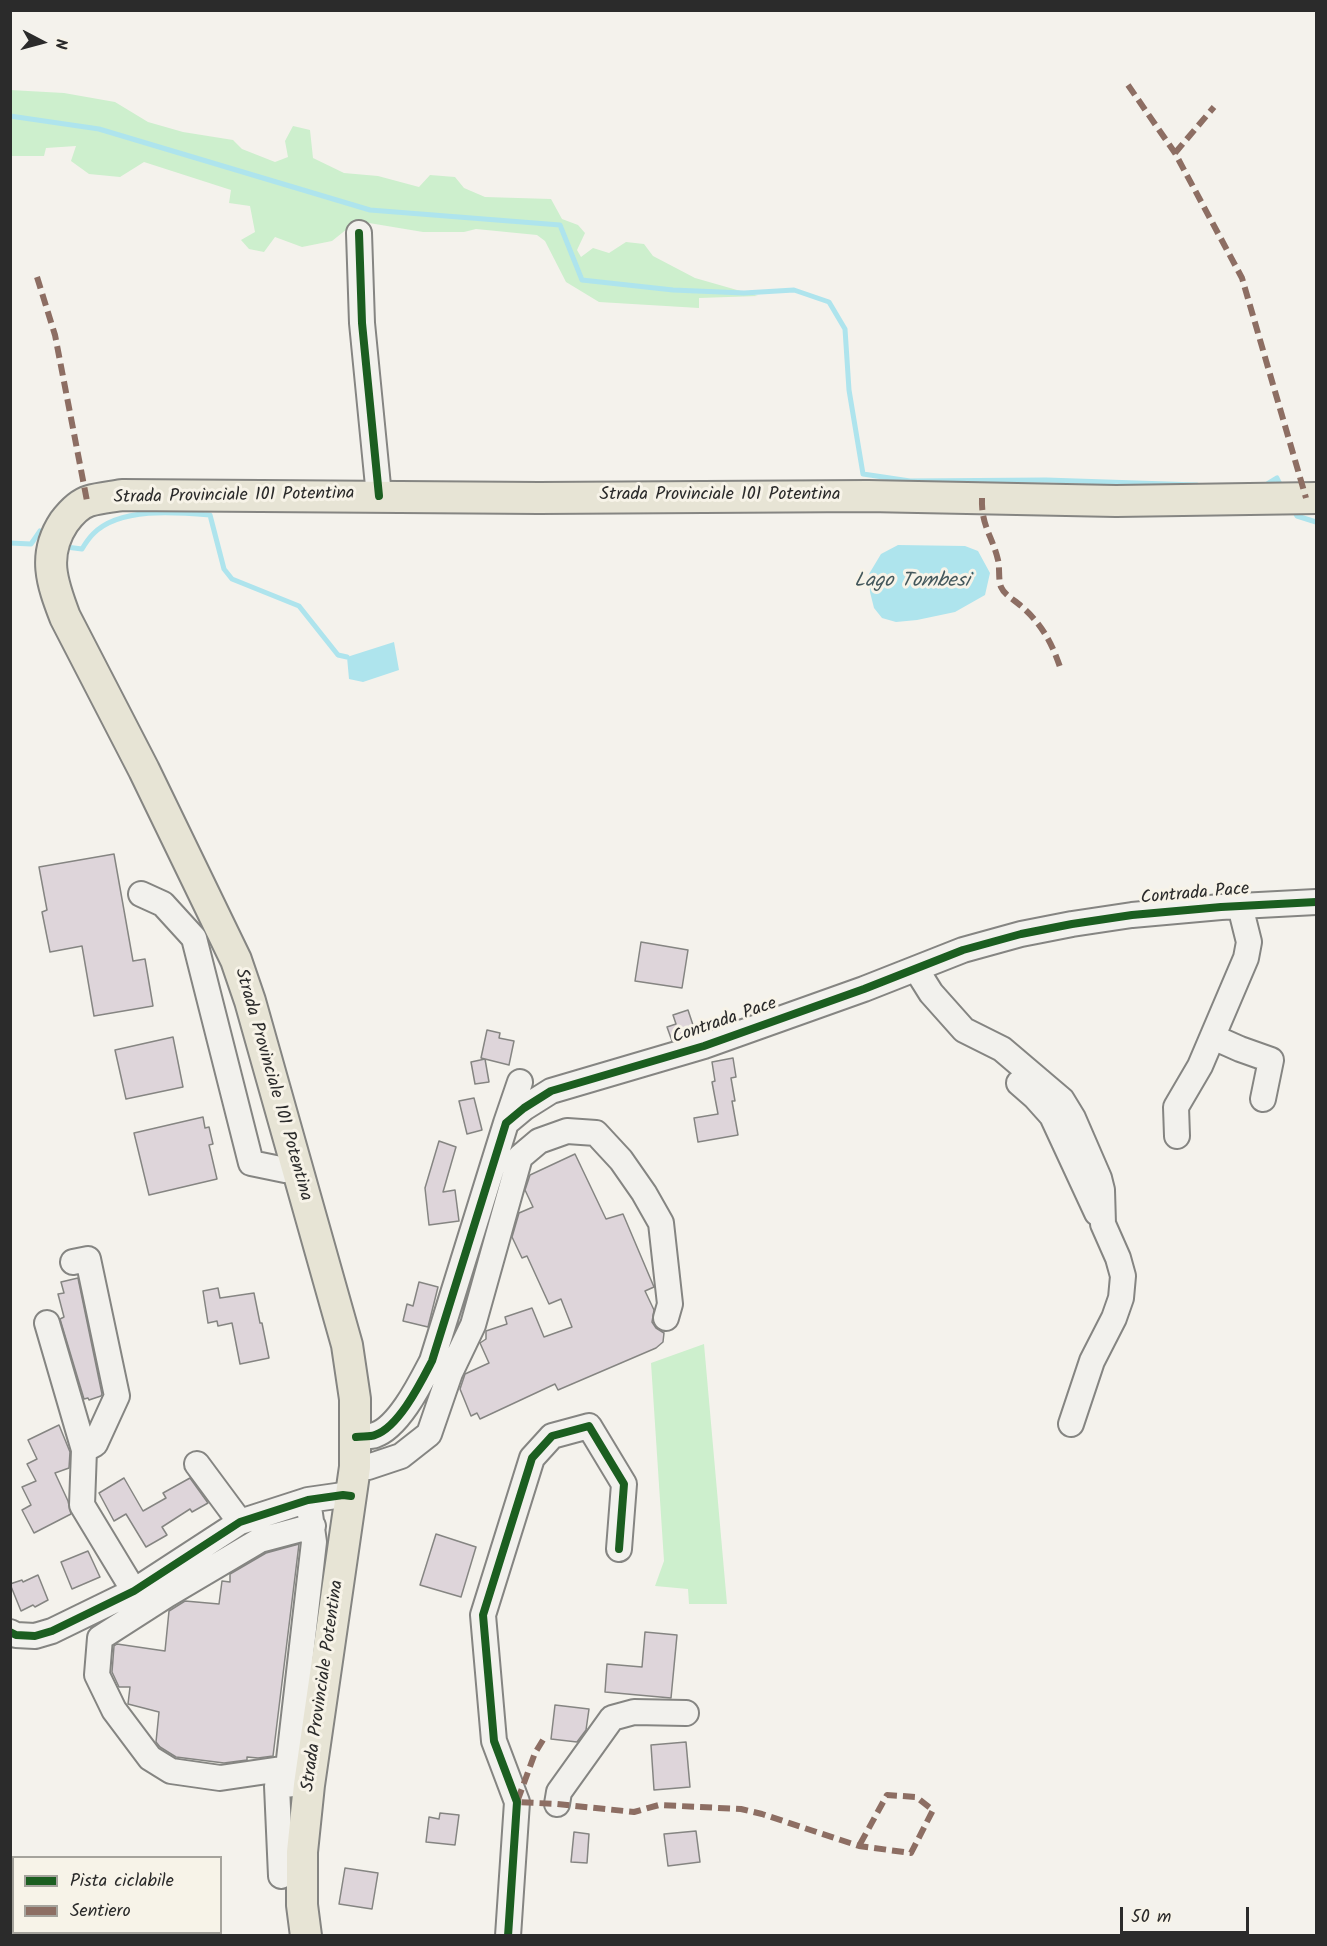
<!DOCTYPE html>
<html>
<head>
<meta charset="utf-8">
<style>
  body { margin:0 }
  #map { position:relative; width:1327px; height:1946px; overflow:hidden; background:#f4f2ec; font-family:Kalam,sans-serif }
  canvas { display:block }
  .frame { position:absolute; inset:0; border:12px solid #2b2b2b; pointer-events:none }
  .legend { position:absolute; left:12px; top:1856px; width:210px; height:78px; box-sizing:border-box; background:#f7f3e8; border:2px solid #a5a39c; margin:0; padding:8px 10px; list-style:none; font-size:18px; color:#2b2b2b }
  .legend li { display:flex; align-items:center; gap:12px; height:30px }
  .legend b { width:30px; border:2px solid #a5a39c }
  .north { position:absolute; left:12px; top:12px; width:60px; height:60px; -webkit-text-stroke:4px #f7f3e8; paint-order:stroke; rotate:96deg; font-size:16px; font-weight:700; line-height:24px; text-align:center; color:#2b2b2b }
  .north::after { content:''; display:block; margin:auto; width:21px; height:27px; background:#2b2b2b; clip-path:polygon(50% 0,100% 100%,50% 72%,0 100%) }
  .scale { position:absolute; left:1120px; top:1907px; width:129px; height:27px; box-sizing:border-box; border:3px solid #2b2b2b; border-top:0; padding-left:8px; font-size:18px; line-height:21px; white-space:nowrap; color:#2b2b2b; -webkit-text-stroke:4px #f7f3e8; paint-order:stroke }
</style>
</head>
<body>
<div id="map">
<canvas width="1327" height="1946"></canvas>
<div class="frame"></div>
<ul class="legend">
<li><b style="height:8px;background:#1b5e20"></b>Pista ciclabile</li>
<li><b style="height:8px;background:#8d6e63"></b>Sentiero</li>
</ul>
<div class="north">N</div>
<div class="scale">50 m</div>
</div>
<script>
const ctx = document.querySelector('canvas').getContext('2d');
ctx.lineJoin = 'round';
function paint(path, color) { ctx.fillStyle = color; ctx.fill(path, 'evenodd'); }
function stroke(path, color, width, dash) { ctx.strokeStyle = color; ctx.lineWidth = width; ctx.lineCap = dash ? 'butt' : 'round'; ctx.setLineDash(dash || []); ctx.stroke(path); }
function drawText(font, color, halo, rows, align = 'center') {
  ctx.font = font + ' Kalam,sans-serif'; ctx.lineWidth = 6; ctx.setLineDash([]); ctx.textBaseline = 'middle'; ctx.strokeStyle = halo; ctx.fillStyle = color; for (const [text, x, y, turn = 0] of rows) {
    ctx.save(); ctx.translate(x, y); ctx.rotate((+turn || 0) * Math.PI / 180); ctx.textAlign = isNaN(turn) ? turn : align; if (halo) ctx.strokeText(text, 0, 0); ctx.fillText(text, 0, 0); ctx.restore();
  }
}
paint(new Path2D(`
  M10,90L64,93L115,102L148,122L183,132L233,140L242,149L275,162L288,157L285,141L293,126L310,130L313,158L344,173L378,176L419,187L430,175L455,177L464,188L485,197L551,199L562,219L578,225L585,233L577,250L581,257L593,248L609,253L626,242L644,244L653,256L695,278L758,296L699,298V308L599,302L566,282L545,241L537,235L476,229L464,232H423L357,221L332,241L302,247L275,237L264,252L249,249L241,240L255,232L250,206L229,203L231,190L144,162L120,177L89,174L71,161L76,146L46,148L44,156H11Z
  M704,1344L727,1604H689L688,1589L655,1586L664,1561L651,1363Z`), '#cdefcd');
paint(new Path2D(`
  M898,545L965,546L978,551L990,573L985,595L955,612L917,620L896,622L882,618L874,608L870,592L869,574L881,554Z
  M394,642L399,670L363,682L349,679L347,657Z`), '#aee4ed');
stroke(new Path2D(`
  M10,116L99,129L370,210L560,225L582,280L673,290L744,293L794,290L829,302L845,329L849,390L863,474L910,481L1046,480L1197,485
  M1264,486L1277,478L1283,490
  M1293,509L1297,516L1316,522
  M10,543L31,544L40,531
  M66,547L82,549C85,544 89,538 93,534C119,507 176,512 210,515L224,569L232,579L299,606L338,655L347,657`), '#aee4ed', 5);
const building = new Path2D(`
  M114,854L133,961L145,959L153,1006L94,1016L82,946L50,952L42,912L47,910L39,867Z
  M641,942L688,950L682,988L635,981Z
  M688,1010L696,1034L672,1041L667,1027L676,1024L673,1015Z
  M487,1030L500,1033L499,1038L514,1041L509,1065L481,1058Z
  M173,1037L183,1087L126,1099L115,1050Z
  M733,1058L736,1077L731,1078L735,1101H732L738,1135L698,1142L694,1118L718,1114L712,1082L715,1081L712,1062Z
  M485,1059L489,1082L475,1084L471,1062Z
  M474,1098L482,1130L467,1134L459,1101Z
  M203,1117L205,1128L209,1127L213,1144L209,1145L217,1179L149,1195L134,1133Z
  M439,1141L456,1147L443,1192L455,1190L459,1221L429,1225L425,1188Z
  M575,1154L606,1219L623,1214L654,1287L645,1291L654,1310L652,1322L656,1328L664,1333L663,1342L656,1348L558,1390L555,1384L480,1419L477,1413L471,1416L460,1389L465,1374L489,1363L480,1343L486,1339V1331L507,1324L505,1317L532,1308L544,1337L572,1327L561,1299L549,1304L527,1256L522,1258L512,1237L519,1213L533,1207L525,1190L530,1175Z
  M78,1278L102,1394L101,1396L89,1400L88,1398L84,1399L60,1319L64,1317L58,1294L64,1293L61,1282Z
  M419,1282L438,1287L428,1327L403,1321L407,1304L413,1306Z
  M218,1288L220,1298L254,1293L260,1323H262L269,1358L240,1364L232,1323L218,1326L217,1321L208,1323L203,1291Z
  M59,1425L70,1452L69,1468L55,1473L68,1501L71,1514L34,1533L22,1510L31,1505L22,1487L36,1481L27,1464L37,1459L28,1440Z
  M124,1478L143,1511L166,1498L163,1493L190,1478L208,1503L192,1512L190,1509L162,1527L167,1535L146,1547L126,1514L114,1521L99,1493Z
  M436,1534L476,1547L461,1597L420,1585Z
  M299,1544L273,1756L258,1758L247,1757V1760L224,1763L176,1757L160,1747L156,1742L159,1712L128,1704L130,1687H119L112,1672L114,1646L117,1644L165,1651L169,1611L185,1601L219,1604L222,1581L230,1582V1574L266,1553Z
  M88,1551L100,1577L72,1589L61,1562Z
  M38,1575L48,1600L35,1607L33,1605L21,1611L10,1584L22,1580L23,1582Z
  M645,1632L677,1635L671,1698L605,1692L607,1664L642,1667Z
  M555,1705L589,1709L586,1730L577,1742L551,1739Z
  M686,1742L690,1787L654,1790L651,1745Z
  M440,1813L459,1815L455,1845L426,1842L429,1817L439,1819Z
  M696,1831L700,1862L668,1866L664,1834Z
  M574,1832L589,1834L587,1863L571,1862Z
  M345,1868L378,1873L372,1909L339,1904Z`);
paint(building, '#ded5da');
stroke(building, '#858582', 1.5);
const minor = new Path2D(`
  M359,233L362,323L379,496
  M141,894L163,904L194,938L251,1163L285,1170L296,1167
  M916,969L931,993L964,1030L1002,1049L1062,1100L1073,1118L1099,1178L1102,1190L1103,1224L1118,1258L1123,1276L1121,1298L1114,1318L1092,1361L1071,1424
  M1213,1037L1240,1049L1271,1060L1263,1099
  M1019,1083L1035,1097L1052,1116L1097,1213
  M506,1123L520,1082
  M1177,1136L1176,1107L1200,1066L1246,958L1249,942L1240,906
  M73,1262L88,1259L117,1396L95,1444L84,1450
  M47,1323L84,1450L82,1505L134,1591
  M356,1437C362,1436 370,1437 375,1435C399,1427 421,1382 432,1361L506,1123L524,1108L551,1091L704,1046L864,989L963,950L1021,934L1072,924L1132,915L1221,907L1316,902
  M197,1464L240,1522
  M355,1467H368L401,1456L429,1434L450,1373L473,1325L520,1157L539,1141L567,1131L596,1133L621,1160L644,1193L661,1223L670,1304L666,1318
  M308,1500L314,1542L288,1768L220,1778L171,1771L150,1758L114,1710L97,1675L100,1638L167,1595L260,1540L313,1526
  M10,1632L16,1635L35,1636L52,1631L134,1591L240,1522L308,1500L343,1495L351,1496
  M557,1804L559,1792L612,1718L634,1712L686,1713
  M281,1876L277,1786L300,1783L309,1785
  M508,1936L517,1802L494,1741L483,1615L532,1458L552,1436L589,1426L624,1484L619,1549`);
const major = new Path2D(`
  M306,1936L302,1905V1852L309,1785L355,1467V1399L347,1345L250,1001L236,960L144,770L65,617C52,583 42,555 64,522C70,514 79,504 89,501C99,498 111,497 122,495L539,498L868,496L1116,501L1316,498`);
stroke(minor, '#858582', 28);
stroke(major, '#858582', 34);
stroke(minor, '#f2f1ed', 24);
stroke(major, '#e7e4d5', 30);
stroke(new Path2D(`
  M1128,85L1175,153L1242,278L1306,498
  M1175,153L1214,107
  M37,277L55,335L87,501
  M982,498C981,526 992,535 998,560C1000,568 998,579 1001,587C1005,596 1015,600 1021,606C1041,623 1052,643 1060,667
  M543,1740L535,1753L517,1802L557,1804L634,1812L659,1805L741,1809L762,1814L859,1846L911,1853L933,1810L916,1797L887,1795L859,1846`), '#8d6e63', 6, [12, 6]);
stroke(new Path2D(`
  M359,233L362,323L379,496
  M356,1437C362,1436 370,1437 375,1435C399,1427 421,1382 432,1361L506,1123L524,1108L551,1091L704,1046L864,989L963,950L1021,934L1072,924L1132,915L1221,907L1316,902
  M10,1632L16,1635L35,1636L52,1631L134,1591L240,1522L308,1500L343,1495L351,1496
  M508,1936L517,1802L494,1741L483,1615L532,1458L552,1436L589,1426L624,1484L619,1549`), '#1b5e20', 8);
drawText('18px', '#2b2b2b', '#f7f3e8', [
  ["Strada Provinciale 101 Potentina",720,496],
  ["Strada Provinciale 101 Potentina",234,497,-1],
  ["Contrada Pace",1195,895,-5],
  ["Contrada Pace",725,1022,-19],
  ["Strada Provinciale 101 Potentina",272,1085,74],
  ["Strada Provinciale Potentina",324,1686,-82]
]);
drawText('italic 20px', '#44585c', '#f7f3e8', [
  ["Lago Tombesi",912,583]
]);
</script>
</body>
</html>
